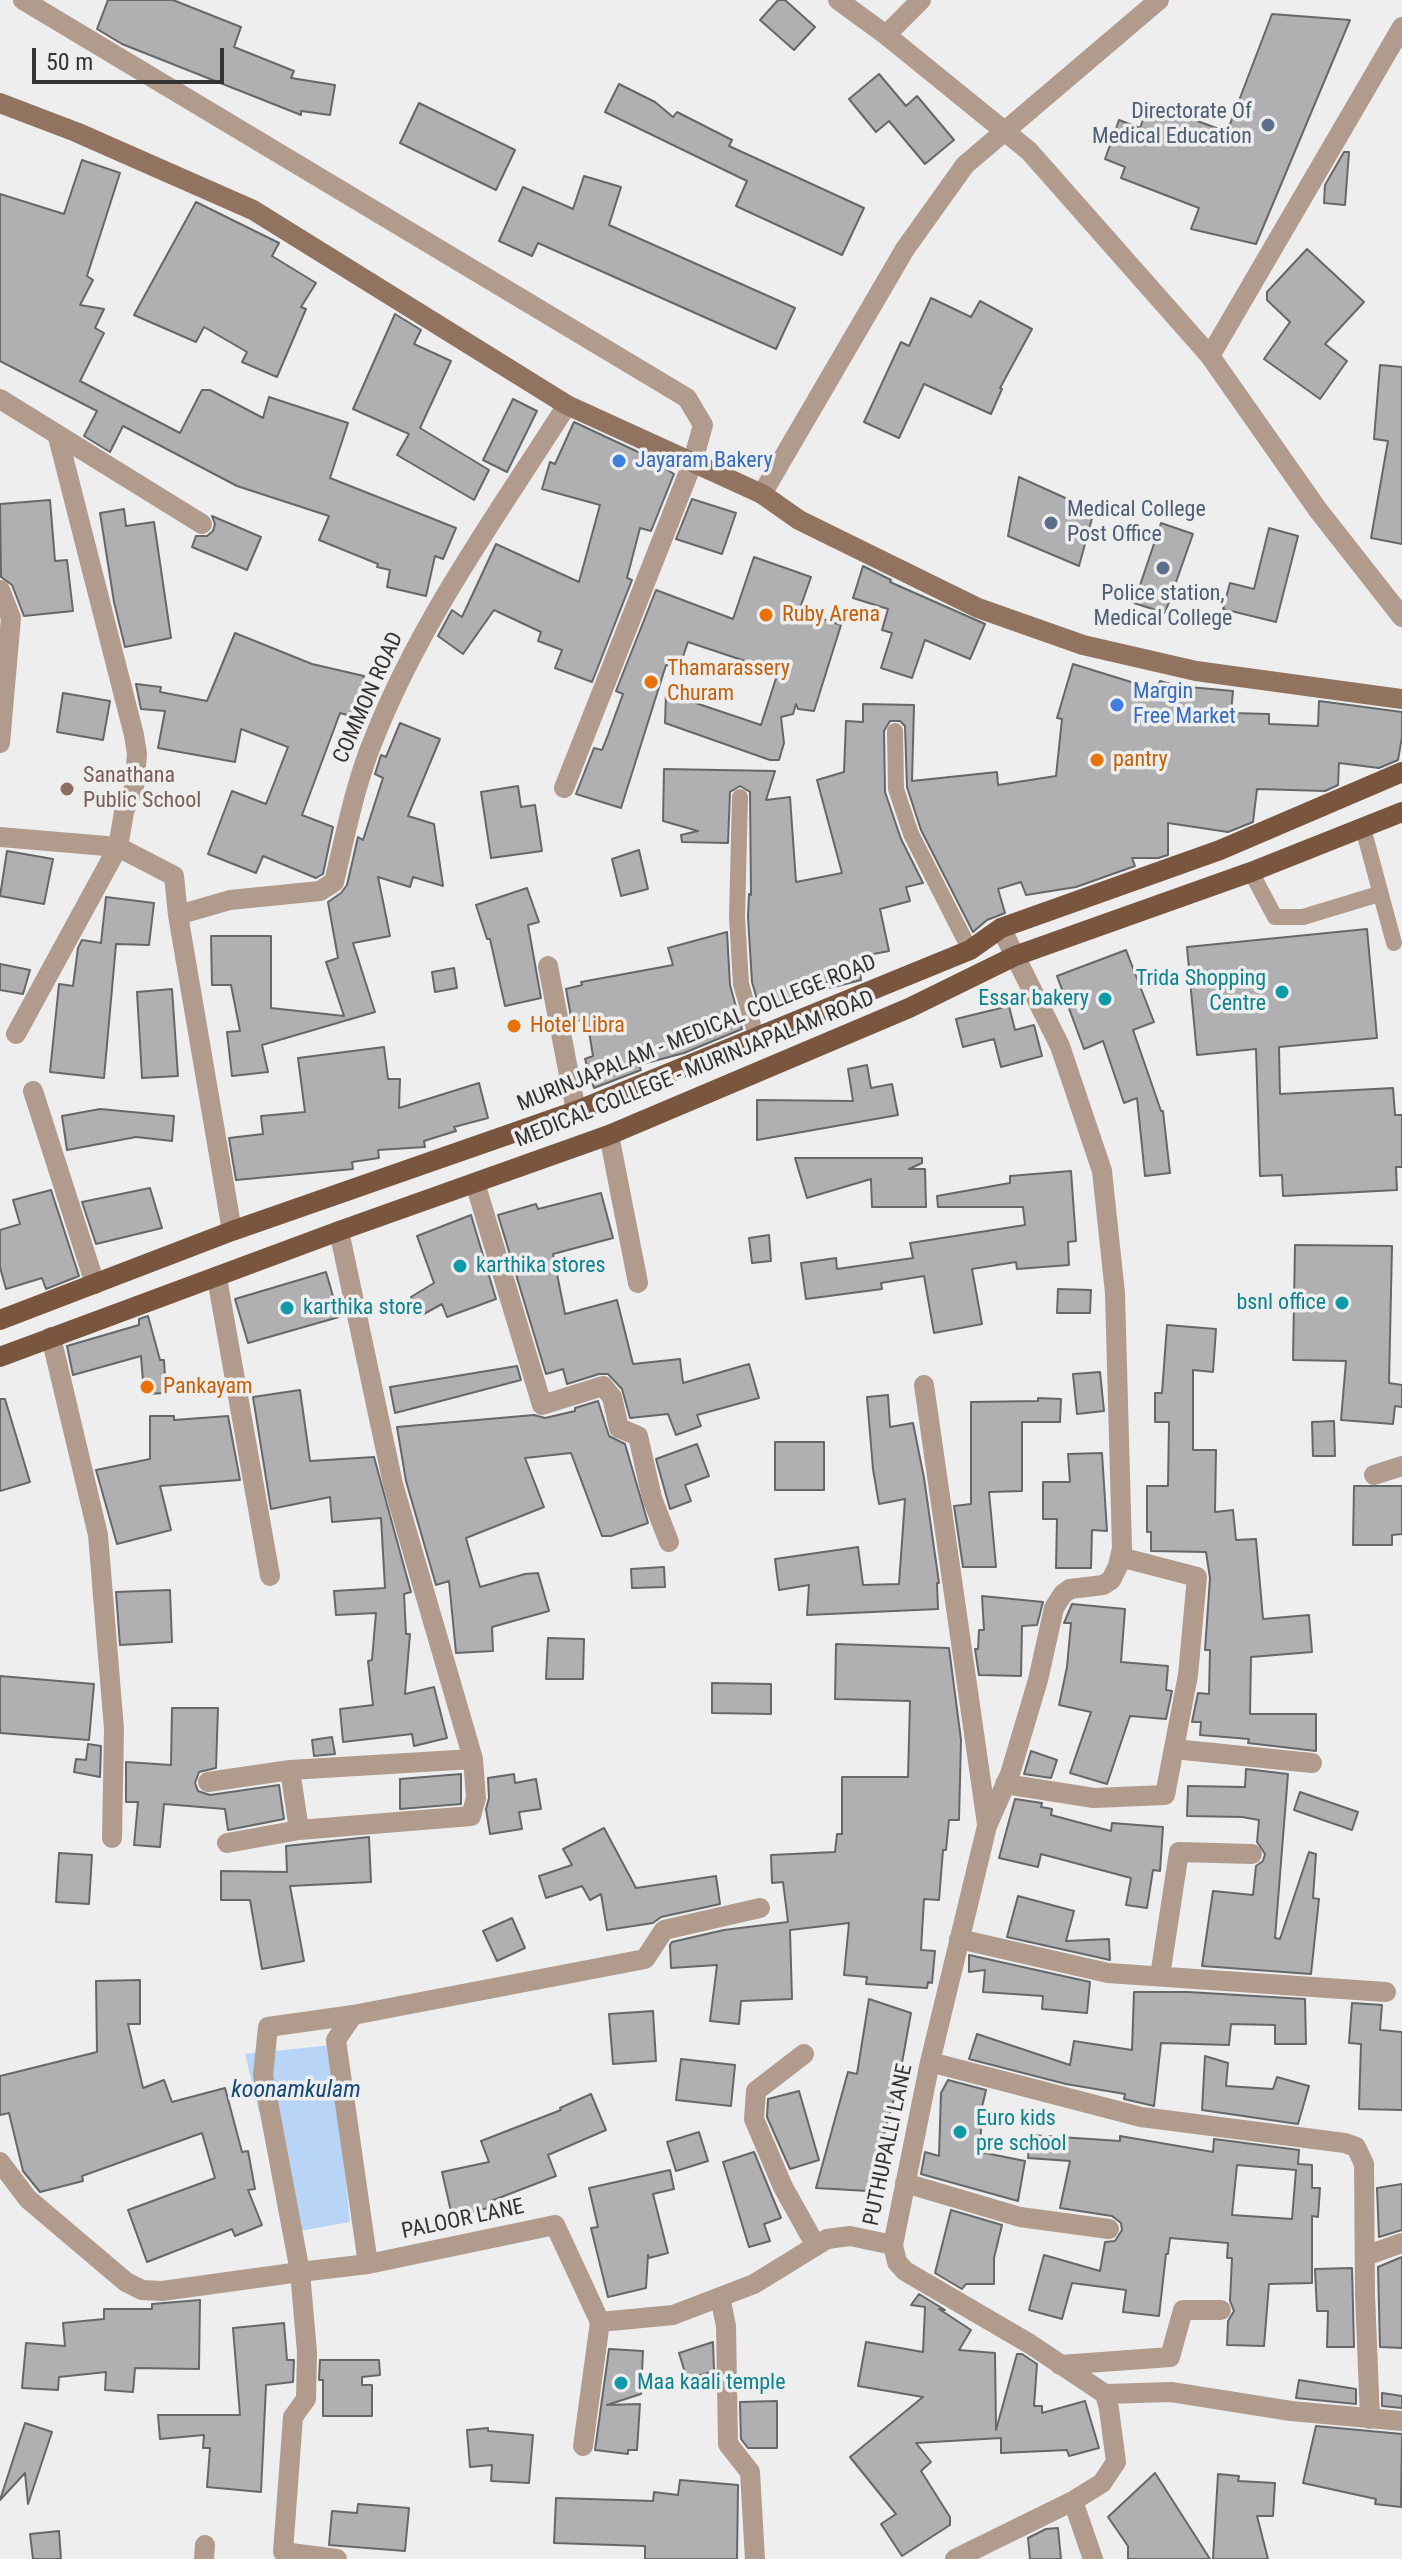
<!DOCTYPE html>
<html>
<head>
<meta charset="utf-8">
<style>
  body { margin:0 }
  #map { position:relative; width:1402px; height:2559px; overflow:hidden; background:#eeeeef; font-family:"Roboto Condensed",sans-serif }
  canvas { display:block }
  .scale { position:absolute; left:32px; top:48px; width:192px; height:36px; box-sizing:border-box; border:4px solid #333334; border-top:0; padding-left:10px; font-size:24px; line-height:28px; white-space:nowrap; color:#333334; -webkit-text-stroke:6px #eeeeef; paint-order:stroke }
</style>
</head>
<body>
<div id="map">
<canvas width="1402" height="2559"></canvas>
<div class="scale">50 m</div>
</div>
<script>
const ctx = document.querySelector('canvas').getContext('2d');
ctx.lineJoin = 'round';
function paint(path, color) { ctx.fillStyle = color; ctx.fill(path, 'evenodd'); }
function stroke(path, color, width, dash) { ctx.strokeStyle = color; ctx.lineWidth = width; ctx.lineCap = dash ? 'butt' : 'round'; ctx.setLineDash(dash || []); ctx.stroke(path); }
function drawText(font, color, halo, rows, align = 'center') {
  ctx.font = font + ' "Roboto Condensed",sans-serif'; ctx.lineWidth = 7; ctx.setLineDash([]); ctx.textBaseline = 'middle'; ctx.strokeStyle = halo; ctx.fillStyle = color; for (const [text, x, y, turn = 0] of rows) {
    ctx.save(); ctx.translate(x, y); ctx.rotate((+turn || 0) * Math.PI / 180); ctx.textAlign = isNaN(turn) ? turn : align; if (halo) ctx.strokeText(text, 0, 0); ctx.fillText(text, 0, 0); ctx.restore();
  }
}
paint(new Path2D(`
  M332,2045L350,2222L289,2233L245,2054Z`), '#b8d5f7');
const building = new Path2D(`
  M108,0H173L241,27L234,47L294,71L291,78L335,85L330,115L301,111V115L122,44L97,29Z
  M778,0H785L815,27L794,50L760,20Z
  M1272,14L1350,20L1256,244L1191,229L1199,208L1121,178L1125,167L1105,159L1119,120L1140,128L1149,103L1227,132Z
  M879,74L906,106L917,96L954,140L925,164L889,121L876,132L849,99Z
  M619,84L655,102L673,117L677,112L732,140L729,146L864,208L842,255L736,206L747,181L605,112Z
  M419,103L515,150L496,190L400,143Z
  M1344,152H1349L1345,205L1324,203L1325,185Z
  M82,160L120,173L87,276L93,280L80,305L104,309L95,328L104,333L80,381L180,433L202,390H210L263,418L269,397L348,423L330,478L456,528L443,559L435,556L426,596L387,587L390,570L377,567L378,564L319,540L329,516L237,486L123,426L110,452L84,436L97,411L0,361V194L64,214Z
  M584,176L621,187L609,225L795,308L776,349L538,243L532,256L499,241L523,187L573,209Z
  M196,202L279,243L272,256L316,283L301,307L306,309L277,377L242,362L247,352L204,327L196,342L134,315Z
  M1307,249L1364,302L1325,344L1347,361L1320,399L1264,359L1290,322L1267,300V292Z
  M931,298L971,317L980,301L1032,329L1000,388L1002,389L991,414L924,384L899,438L864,422L901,342L909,346Z
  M395,314L421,330L414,344L451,361L420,428L489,470L474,500L397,455L409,434L353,409Z
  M1380,365L1402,367V544L1371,538L1388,441L1374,439Z
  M513,399L537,411L507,472L483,460Z
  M574,422L636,451L674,474L651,531L640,528L627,578L632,580L592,682L555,668L562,650L538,641L541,632L494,610L463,654L438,636L452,610L462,617L496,544L579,582L600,505L542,489L550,462L555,464Z
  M1019,477L1094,511L1079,566L1008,536Z
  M692,499L736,513L722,554L676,539Z
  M50,500L55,561L67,560L73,611L24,616L12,585L1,577L0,504Z
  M124,509L126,526L154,522L171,638L125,647L114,602L100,513Z
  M212,516L261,537L247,570L192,547L196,536H207L213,531L215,524Z
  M1161,523L1193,534L1165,613L1134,603Z
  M1269,528L1298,536L1276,622L1223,609L1230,583L1254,589Z
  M754,557L811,577L799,611L841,625L814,711L798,709L796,704L793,714L781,717L784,743L779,760H770L665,723L666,693L761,725L778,672L688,642L679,668L666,665L621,808L576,794L594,748L602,750L608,735L623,694L616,691L656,590L733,619Z
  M863,566L891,580L890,582L985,624L970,659L925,640L912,678L881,668L892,633L882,630L888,609L853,598Z
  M235,633L312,664L364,676L354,717L340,713L302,815L333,827L323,874L316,878L263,856L256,873L208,854L232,791L266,804L288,747L241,729L235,762L158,748L165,711L141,709L136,684L161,687L160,692L207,701Z
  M1073,664L1157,690L1160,681L1178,686L1233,691L1231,713L1269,714V724L1318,726L1319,701L1402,712V737L1398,760L1379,768L1339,763L1338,785L1325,791L1257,789L1253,822L1228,832L1168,823V855L1158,858H1132L1135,866L1076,887L1026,895L1021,882L998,889L1005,913L987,920L973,932L921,830L907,787L905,726L900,721H890L884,731L885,792L901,839L923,883L906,887L910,901L880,909L889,951L858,957L861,980L830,988V981L760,1010L752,982L748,917L749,894L751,895L750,792L740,786L730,792L728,843L682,842L681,835L698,831L663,821L664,769L775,771L766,800L790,797L796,882L842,873L817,780L844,772L846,721L863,722V704L914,705L912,781L997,772L998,785L1056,776L1062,719L1057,718Z
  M63,693L110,701L103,740L57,732Z
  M400,723L440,739L408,816L434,824L443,886L413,877L410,887L378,877L390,936L353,943L375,1012L262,1045L268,1072L232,1076L227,1032L240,1031L231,985H212L211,936H271V1008L344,1016L326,962L338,958L328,902L341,893L347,885L358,837L363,840L383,778L375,774L381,755L386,757Z
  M518,786L521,807L535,805L542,851L491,858L481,792Z
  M639,850L648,889L621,896L612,859Z
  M7,851L53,859L44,904L0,896Z
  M527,888L539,922L528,925L541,998L505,1006L490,939H487L476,905Z
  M106,897L154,903L149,945L116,944L104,1078L50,1072L59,984L73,986L78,948L82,940L101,943Z
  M1367,929L1377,1038L1279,1047L1280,1094L1393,1088L1395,1115H1402V1167H1396L1397,1190L1283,1196L1282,1175L1260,1176L1256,1049L1197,1055L1187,947Z
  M727,932L730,985L742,1029L684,1053L639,1065L641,1070L594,1088L585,1059L593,1056L587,1019L572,1022L566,989L582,985L581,982L673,965L668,948Z
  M1126,950L1154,1022L1133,1030L1161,1111H1163L1170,1173L1145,1176L1137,1098L1124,1103L1103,1041L1084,1049L1057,976Z
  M0,964L30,970L23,994L0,990Z
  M454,968L457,988L435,992L432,972Z
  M172,989L178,1076L142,1078L137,992Z
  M1009,1006L1015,1030L1034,1025L1042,1056L1001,1067L994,1039L963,1047L956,1019Z
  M384,1047L388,1079H400L399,1108L479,1083L488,1118L454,1127L456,1131L424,1141L425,1147L378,1150L379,1158L352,1162L353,1169L236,1180L229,1138L263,1134L261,1116L305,1112L298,1058Z
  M867,1065L871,1088L892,1084L898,1115L757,1140V1100L853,1101L848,1069Z
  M100,1109L174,1116L172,1141L136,1137L67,1150L62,1116Z
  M795,1158H922V1163L909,1169H925L926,1207H872L871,1179L807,1198Z
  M1071,1171L1076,1241L1068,1242L1069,1265L1017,1269L1016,1262L972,1269L982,1324L934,1333L924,1276L881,1283L882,1289L806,1299L801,1263L836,1258L837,1269L913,1258L910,1243L1025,1225L1023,1207H938L937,1196L1010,1183V1176Z
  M150,1188L162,1228L96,1244L82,1202Z
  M51,1190L79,1276L46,1289L42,1278L6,1289L0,1267V1230L20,1224L13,1200Z
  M601,1193L613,1238L553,1254L565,1314L617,1300L633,1364L680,1359L683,1383L749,1364L759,1398L697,1415L701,1426L676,1435L668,1414L630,1418L622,1389L608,1374H599L567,1384L563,1369L546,1374L498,1215L536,1204L538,1209Z
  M471,1215L496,1299L447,1317L442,1304L422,1315L411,1297L434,1283L417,1236Z
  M769,1235L771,1261L752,1263L749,1238Z
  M1295,1245L1392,1246L1389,1383L1402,1385V1407L1395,1406L1393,1424L1341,1420L1346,1361L1293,1360Z
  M326,1272L339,1317L248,1343L235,1299Z
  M1058,1289L1091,1290L1090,1313H1057Z
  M148,1316L160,1360H164L166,1393L144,1394L141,1356L73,1375L67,1346L139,1325V1319Z
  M1167,1325L1216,1329L1213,1372L1193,1370V1450H1216L1215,1512L1233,1510L1236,1540L1256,1539L1263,1619L1309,1615L1312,1652L1251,1657L1250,1714H1316V1751L1248,1743L1249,1739L1200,1735L1201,1722H1192L1198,1693L1209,1694L1210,1650H1205L1210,1578L1206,1552L1151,1551V1532H1147V1486H1168L1169,1422H1155V1393H1162Z
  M517,1366L521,1380L395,1413L390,1387Z
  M1100,1372L1104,1411L1077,1414L1073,1374Z
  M300,1390L310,1461L374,1457L411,1592L404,1594L406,1634H410L405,1694L434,1687L447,1738L414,1746L412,1734L343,1742L340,1709L373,1705L368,1661L372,1660L376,1613L336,1615L334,1591L385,1588L381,1518L332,1522L330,1497L271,1509L253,1397Z
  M888,1395L890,1427L913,1423L924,1478L939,1583H937L938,1609L807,1615L809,1585L779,1590L775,1559L858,1547L863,1585L899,1584L905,1499L879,1504L873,1469L867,1397Z
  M1038,1398L1061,1399L1060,1422H1022V1491L989,1492L996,1567H963L954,1506L971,1504V1402L1038,1401Z
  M0,1399H5L30,1482L0,1491Z
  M598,1401L609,1436L625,1444L648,1523L611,1536H602L571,1453L525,1458L544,1507L466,1538L480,1587L525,1574L538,1573L549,1611L492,1627L493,1651L456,1653L449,1581L436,1585L406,1481L397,1427L534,1415L545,1418L575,1411V1408Z
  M150,1416H174V1420L228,1416L240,1480L160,1486L171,1530L117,1544L96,1470L150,1459Z
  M1334,1421L1335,1456H1313L1312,1422Z
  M775,1442H824V1490H775Z
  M697,1444L709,1476L685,1485L691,1501L670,1509L656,1459Z
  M1102,1453L1107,1531L1092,1530L1091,1568H1056L1057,1519H1043V1482H1070L1068,1454Z
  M1354,1486H1402V1534L1392,1535V1545H1353Z
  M664,1567L665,1587L632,1588L631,1569Z
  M170,1590L172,1642L120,1645L116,1592Z
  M982,1596L1043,1602L1037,1625L1022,1626L1021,1676L979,1675L975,1649H978L979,1630H984Z
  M1072,1604L1125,1609L1121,1662L1168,1666L1166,1690L1172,1691L1166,1719L1130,1716L1107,1784L1070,1773L1091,1712L1059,1705L1067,1667L1071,1623H1064Z
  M548,1638L584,1639L583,1679H546Z
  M836,1644L949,1648L961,1740L959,1820H949L946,1850H943L939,1900L924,1899L921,1950L935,1951L932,1983L928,1982L927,1988L866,1984L867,1977L844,1975L849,1923L790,1930L792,1999L741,2001L739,2024L710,2021L717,1965L671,1968L670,1945L672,1942L724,1930L788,1922L783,1882L772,1883L771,1855L835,1852L837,1834H842V1777H908L910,1701L835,1699Z
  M0,1676L94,1684L89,1740L0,1733Z
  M712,1683L771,1684V1714L712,1713Z
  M172,1708H218L216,1768L199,1772L195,1783L198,1791L210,1795L279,1785L284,1819L228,1830L225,1809L164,1804L160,1847L134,1845L138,1802H126V1762L171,1765Z
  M332,1737L335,1754L314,1756L312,1740Z
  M88,1744L101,1746L100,1777L74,1772L76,1759L86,1760Z
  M1031,1751L1057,1760L1051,1778L1024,1774Z
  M1246,1769L1288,1774L1275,1938L1280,1939L1309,1852L1316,1854L1313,1898L1319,1899L1311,1974L1202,1966L1213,1891L1253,1895L1256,1866L1263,1861L1265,1854L1257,1842L1259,1820L1242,1817L1187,1816L1188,1786L1245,1787Z
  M461,1774V1804L400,1809V1779Z
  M514,1774L515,1783L536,1779L541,1809L519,1812L522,1829L490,1834L486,1809L489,1798L488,1778Z
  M1300,1792L1358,1812L1352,1830L1294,1810Z
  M1015,1799L1042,1803L1041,1807L1052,1809L1051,1815L1111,1831L1112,1823L1163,1827L1160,1871L1153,1870L1147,1908L1126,1905L1131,1878L1041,1854L1038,1867L999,1858Z
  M604,1828L636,1888L716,1876L720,1904L661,1917L653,1923L607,1930L601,1894L590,1900L582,1886L546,1898L539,1876L572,1865L563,1849Z
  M369,1837L371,1882L290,1886L304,1961L262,1969L250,1900H221V1871L287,1872L286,1846Z
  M59,1853L92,1855L89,1904L56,1902Z
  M1018,1896L1074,1911L1066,1941L1109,1939L1110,1960L1007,1937Z
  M512,1918L525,1948L497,1961L483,1931Z
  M969,1955L1090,1982L1087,2013L1042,2009L1043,1996L983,1992L985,1970L969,1972Z
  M140,1980V2024H128L143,2088L164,2080L172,2102L225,2088L242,2152L248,2151L255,2189L248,2190L262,2225L235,2236L232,2229L147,2262L128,2210L215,2178L202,2133L82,2176L83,2181L40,2192L23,2171L9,2113L0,2115V2076L97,2052L96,1981Z
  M1134,1992H1188L1305,1999L1306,2044H1275V2025L1231,2024L1229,2045L1161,2043L1154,2106L1124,2099L1125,2094L1066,2084L969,2059L977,2034L1070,2065L1074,2041L1132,2050Z
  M869,1999L911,2013L898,2085L868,2191L816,2188L848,2072L857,2074Z
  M1352,2003L1382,2005L1380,2030L1402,2032V2110L1359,2109L1361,2044L1349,2043Z
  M653,2011L656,2061L613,2064L609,2014Z
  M1205,2056L1228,2063L1226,2086L1273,2089L1277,2077L1309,2086L1298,2124L1202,2110Z
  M681,2059L735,2065L731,2106L676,2100Z
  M948,2080L986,2090L982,2107L980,2152L1025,2161L1018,2201L921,2174L925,2152L939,2156L941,2093Z
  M799,2091L819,2160L790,2169L767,2117L768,2099Z
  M591,2094L606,2130L548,2155L556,2176L491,2201L493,2207L452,2216L442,2172L489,2162L481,2141L561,2110L560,2108Z
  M699,2132L708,2161L676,2171L667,2142Z
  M1030,2135L1120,2141V2136L1213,2152L1214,2139L1299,2150L1298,2164L1312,2165V2188H1320L1318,2217L1312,2216V2283L1269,2284L1264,2346L1227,2345L1228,2321L1234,2311L1230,2301L1232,2258H1227L1228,2243L1170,2238L1168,2254H1166L1159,2316L1123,2312L1126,2290L1072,2283L1062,2319L1029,2310L1044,2255L1100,2271L1105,2242L1115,2241L1122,2230L1121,2223L1112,2216L1060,2208L1070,2161L1028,2158ZM1237,2165L1296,2170L1292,2219L1232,2215Z
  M754,2152L781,2218L764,2224L770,2241L749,2247L723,2162Z
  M670,2170L674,2189L653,2194L668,2253L649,2258L648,2255L646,2288L608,2297L591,2228L598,2227L589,2188Z
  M1402,2184V2230L1379,2237L1377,2188Z
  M951,2210L1002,2225L994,2258V2284H966L962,2289L935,2273Z
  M1402,2257V2348L1380,2347L1378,2267Z
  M1352,2268L1354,2347H1327L1328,2311H1317L1315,2269Z
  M919,2294L945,2310L939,2309L971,2330L959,2350L995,2353L996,2430L1017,2354H1022L1037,2364L1034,2406H1042V2413L1085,2401L1099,2448L1069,2456L1067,2450L1001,2453V2438L916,2443L931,2462L921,2471L950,2517V2525L902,2556L881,2524L896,2514L850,2457L923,2397L858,2386L866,2342L923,2352L925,2307L911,2305Z
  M200,2300L199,2369L135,2368L133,2392L105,2390L106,2372L59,2377L58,2390L22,2388L26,2343L65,2346L63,2323L104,2319V2309H152V2304Z
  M284,2323L287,2360H294L293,2382L266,2385L261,2492L207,2487L210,2448H203L204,2435L160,2439L158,2415H240L233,2328Z
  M713,2342L714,2371L687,2379L679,2353Z
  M609,2349L643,2351L641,2394L607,2405L640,2404L637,2450H628V2454L595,2450Z
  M320,2360H379L380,2375L362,2377V2385H372V2416H323V2380H319Z
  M1299,2380L1356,2389V2404L1296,2398Z
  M1382,2393L1402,2396V2408L1382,2406Z
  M777,2401V2448H748L741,2439L740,2402Z
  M25,2423L52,2432L28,2504L25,2473L0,2500Z
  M1316,2426L1402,2434L1401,2507L1375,2504L1376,2499L1303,2483Z
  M488,2428V2431L533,2435L529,2483L491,2481L492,2465L470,2467L467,2430Z
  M1155,2473L1210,2559H1128V2546L1108,2517Z
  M1218,2474L1239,2476L1238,2481L1275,2483L1273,2516H1257L1268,2559H1213Z
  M680,2480L738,2485L737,2559H645V2546L554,2543L556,2498L653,2501L654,2492L678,2495Z
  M358,2504L409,2508L405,2551L329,2545L332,2511L357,2513Z
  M1058,2528L1061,2559H1030L1028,2538L1046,2529Z
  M59,2531L61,2559H33L30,2534Z`);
paint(building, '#b0b0b2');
stroke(building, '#666768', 2);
stroke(new Path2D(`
  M895,731L896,789L911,834L970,950
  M740,797L737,917L741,984L756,1036
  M1363,828L1394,943
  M1251,872L1275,917H1303L1379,894`), '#b09b8d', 16);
stroke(new Path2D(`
  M23,0L687,398L703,425L692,464L564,788
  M838,0L886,35L1029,151L1210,356L1318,510L1402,617
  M886,35L921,0
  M1210,356L1402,27
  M0,399L202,524
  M762,494L905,249
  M0,590L11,618L0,743
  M0,837L118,847L174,876L178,915L230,900L320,891L334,882C346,833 355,783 375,736C422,618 499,512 567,405
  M178,915L232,1231
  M1001,928L1060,1046L1102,1171L1115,1293L1122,1548L1118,1566L1111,1580L1103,1585L1070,1589L1063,1594L1054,1608L1038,1680L1010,1774L987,1826L930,2062L893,2245L897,2262L905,2271L1030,2344L1105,2394L1109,2409L1116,2462L1102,2483L1073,2501L1093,2559
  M548,966L576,1111
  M16,1034L118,847L124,812L134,788L137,754L134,735L58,437
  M33,1091L95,1284
  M609,1135L638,1283
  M475,1183L542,1405L603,1386L612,1397L619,1428L638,1436L652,1498L669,1542
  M217,1278L270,1576
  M51,1337L98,1535L114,1729L112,1838
  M924,1385L987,1824
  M1374,1475L1402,1466
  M1174,1749L1312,1763
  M290,1770L299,1830
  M208,1782L290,1770L473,1759
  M1005,1784L1094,1798L1165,1795L1188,1675L1197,1577L1120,1557
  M227,1843L299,1830L471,1816L476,1798L473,1759L393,1484L339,1231
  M959,1939L1108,1973L1386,1992
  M1160,1976L1179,1852L1252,1854
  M804,2054L756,2091L754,2119L783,2187L816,2246
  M930,2062L1141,2117L1345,2143L1356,2147L1364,2164L1365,2294L1370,2419
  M0,2162L28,2199L126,2282L142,2290L162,2291L300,2272L263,2075L268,2027L353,2015
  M905,2183L1020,2217L1109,2229
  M1365,2256L1402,2243
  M368,2264L336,2040L353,2015L645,1959L664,1930L760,1908
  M720,2297L726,2326L728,2444L750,2472L755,2559
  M1060,2365L1170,2357L1183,2310H1221
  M1105,2394L1171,2392L1291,2411L1402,2421
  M583,2446L600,2322
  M204,2559L205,2545
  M337,2559L283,2552L293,2417L306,2399L307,2352L300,2272L368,2264L555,2225L600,2322L673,2315L754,2284L827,2239L850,2236L893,2245
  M955,2559L1073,2501`), '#b09b8d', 20);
stroke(new Path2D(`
  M0,103L76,132L253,210L567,405L762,494L799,520L978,608L1083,645L1196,671L1402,699`), '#91735f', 20);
stroke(new Path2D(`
  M0,1320L232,1231L576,1111L970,950L1001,928L1220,850L1402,772
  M0,1357L339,1231L609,1135L909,1008L1015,956L1251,872L1402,812`), '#7a563e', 20);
stroke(new Path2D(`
  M905,249L965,165L1159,0`), '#b09b8d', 20);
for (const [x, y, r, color] of [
  [1268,125,8,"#5c6f8a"],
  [619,461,8,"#3f7fe0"],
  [1051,523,8,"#5c6f8a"],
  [1163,568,8,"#5c6f8a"],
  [766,615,8,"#e8710a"],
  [651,682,8,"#e8710a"],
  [1117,705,8,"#3f7fe0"],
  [1097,760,8,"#e8710a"],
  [67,789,8,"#8d6e63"],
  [1282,992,8,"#0f9aa8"],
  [1105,999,8,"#0f9aa8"],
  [514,1026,8,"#e8710a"],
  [460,1266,8,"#0f9aa8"],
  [1342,1303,8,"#0f9aa8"],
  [287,1308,8,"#0f9aa8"],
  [147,1387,8,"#e8710a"],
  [960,2132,8,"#0f9aa8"],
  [621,2383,8,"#0f9aa8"]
]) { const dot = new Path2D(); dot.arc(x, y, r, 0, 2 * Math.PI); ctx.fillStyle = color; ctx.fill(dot); stroke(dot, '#eeeeef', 3); }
drawText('22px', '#4e5e75', '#eeeeef', [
  ["Directorate Of",1252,112],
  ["Medical Education",1252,137],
  ["Medical College",1067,510,"left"],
  ["Post Office",1067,535,"left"],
  ["Police station,",1163,594,"center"],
  ["Medical College",1163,619,"center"]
], 'right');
drawText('22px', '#366cbe', '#eeeeef', [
  ["Jayaram Bakery",635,461],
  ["Margin",1133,692],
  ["Free Market",1133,717]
], 'left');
drawText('22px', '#c56008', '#eeeeef', [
  ["Ruby Arena",782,615],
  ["Thamarassery",667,669],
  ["Churam",667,694],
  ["pantry",1113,760],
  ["Hotel Libra",530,1026],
  ["Pankayam",163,1387]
], 'left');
drawText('22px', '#333334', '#eeeeef', [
  ["COMMON ROAD",369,698,-66],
  ["MURINJAPALAM - MEDICAL COLLEGE ROAD",697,1034,-22],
  ["MEDICAL COLLEGE - MURINJAPALAM ROAD",695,1070,-22],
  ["PUTHUPALLI LANE",889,2145,-78],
  ["PALOOR LANE",463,2220,-12]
]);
drawText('22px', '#785e54', '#eeeeef', [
  ["Sanathana",83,776],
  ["Public School",83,801]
], 'left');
drawText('22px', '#0d838f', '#eeeeef', [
  ["Trida Shopping",1266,979,"right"],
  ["Centre",1266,1004,"right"],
  ["Essar bakery",1089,999,"right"],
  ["karthika stores",476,1266],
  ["bsnl office",1326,1303,"right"],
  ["karthika store",303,1308],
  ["Euro kids",976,2119],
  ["pre school",976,2144],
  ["Maa kaali temple",637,2383]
], 'left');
drawText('italic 24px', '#15487b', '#eeeeef', [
  ["koonamkulam",296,2091]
]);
</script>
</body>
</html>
